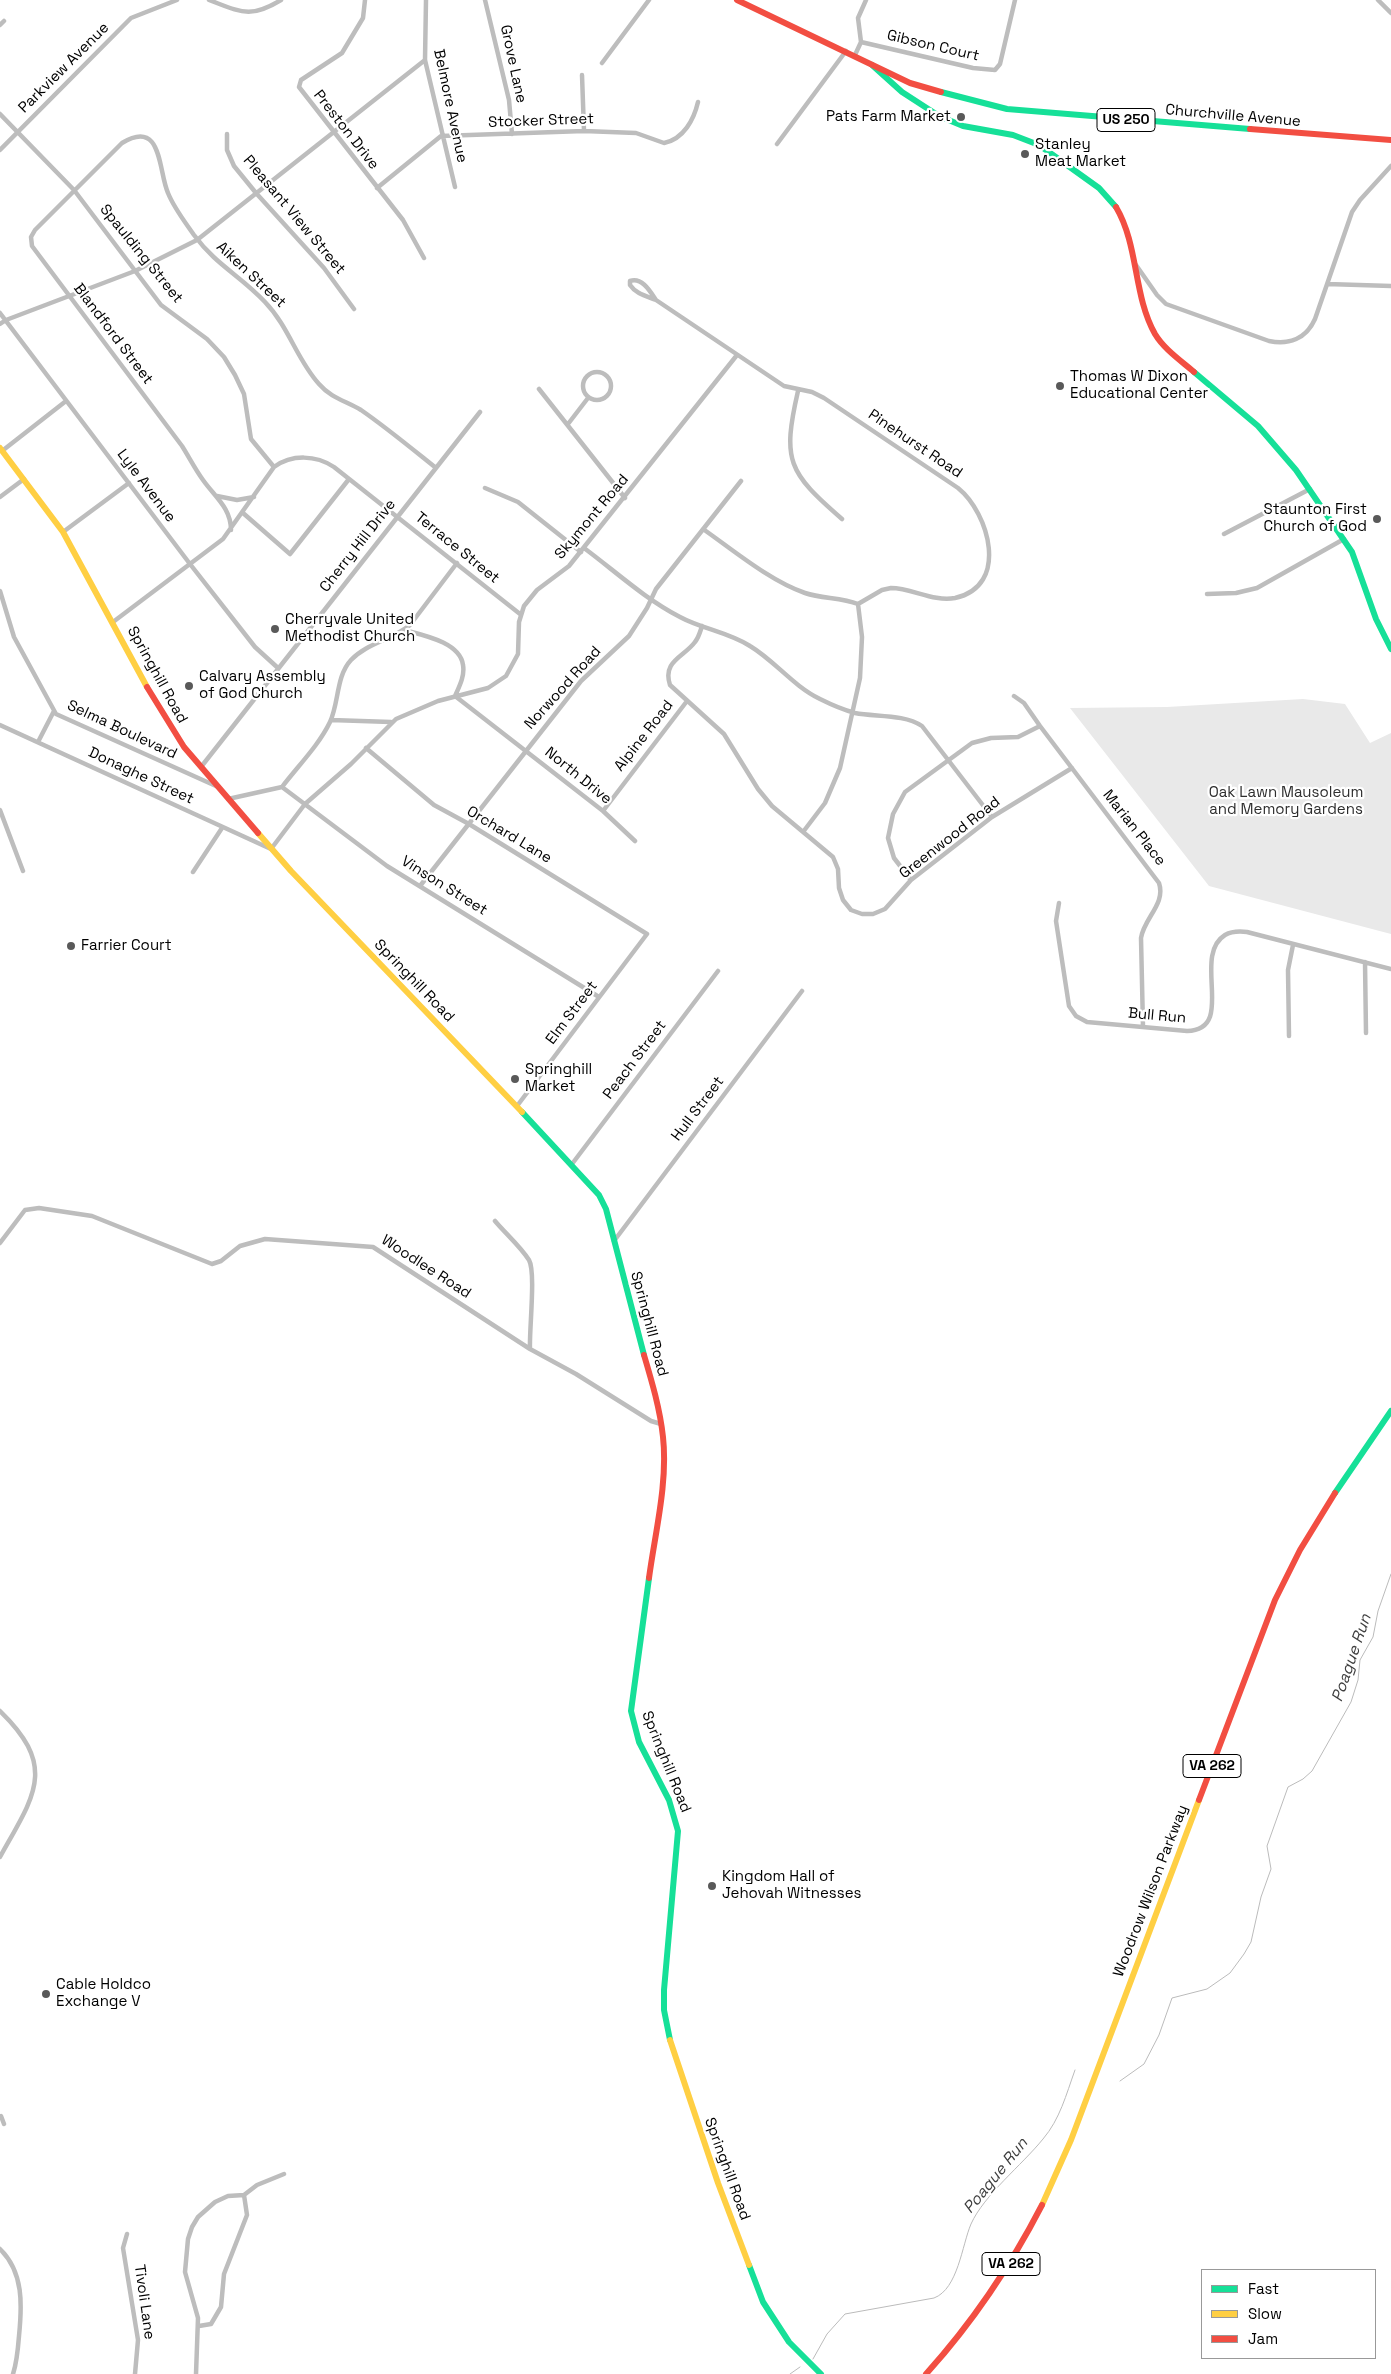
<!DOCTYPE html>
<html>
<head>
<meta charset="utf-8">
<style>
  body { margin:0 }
  #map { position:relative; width:1391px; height:2374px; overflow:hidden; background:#fff; font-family:"Space Grotesk",sans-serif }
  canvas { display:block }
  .legend { position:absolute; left:1201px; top:2269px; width:175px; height:90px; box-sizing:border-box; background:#fff; border:1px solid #999; margin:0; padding:6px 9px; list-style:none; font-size:15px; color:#000 }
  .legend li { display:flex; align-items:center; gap:10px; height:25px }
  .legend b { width:25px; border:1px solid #999 }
</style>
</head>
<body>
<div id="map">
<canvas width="1391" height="2374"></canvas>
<ul class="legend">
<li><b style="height:6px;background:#16e098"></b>Fast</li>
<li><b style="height:6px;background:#ffcf43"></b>Slow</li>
<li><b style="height:6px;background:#f24e42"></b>Jam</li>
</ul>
</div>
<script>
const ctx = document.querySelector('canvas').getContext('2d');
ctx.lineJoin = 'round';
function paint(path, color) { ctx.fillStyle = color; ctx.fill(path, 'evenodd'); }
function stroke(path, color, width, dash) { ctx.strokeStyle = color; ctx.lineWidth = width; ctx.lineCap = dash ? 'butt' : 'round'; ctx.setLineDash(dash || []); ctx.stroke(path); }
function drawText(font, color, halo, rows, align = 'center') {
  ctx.font = font + ' "Space Grotesk",sans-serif'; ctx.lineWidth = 4.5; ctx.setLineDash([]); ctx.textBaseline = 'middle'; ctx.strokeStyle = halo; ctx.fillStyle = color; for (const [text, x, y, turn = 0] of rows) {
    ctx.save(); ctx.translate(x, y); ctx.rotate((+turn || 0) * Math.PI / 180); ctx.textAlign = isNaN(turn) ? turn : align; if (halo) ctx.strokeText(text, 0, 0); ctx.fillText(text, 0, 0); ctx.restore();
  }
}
paint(new Path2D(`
  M1303,699L1345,704L1370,743L1391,733V934L1209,886L1070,708L1167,707Z`), '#e9e9e9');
stroke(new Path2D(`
  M1120,2081L1144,2064L1159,2035L1172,1998L1207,1989L1230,1973L1244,1954L1251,1942L1261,1897L1271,1869L1267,1846L1288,1787L1303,1779L1312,1771L1351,1702L1358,1680L1360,1660L1373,1637L1378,1611L1391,1574
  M813,2359L827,2334L845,2314L934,2298C958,2289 962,2245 971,2224C984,2195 1022,2165 1043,2139C1060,2119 1066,2095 1075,2070
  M790,2374L800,2367`), '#bbb', 1);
stroke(new Path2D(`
  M209,0C241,12 250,19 281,0
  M365,0L363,18L342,53L301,80L299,87L403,220L424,258
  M426,0L425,60L455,187
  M485,0L509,100L512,134
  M1378,0L1391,13
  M0,25L4,21
  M861,42L973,68L995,70L1000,64L1015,0
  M855,55L861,42L858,18L866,0
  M602,63L649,0
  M582,75L584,131
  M0,114L74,190L161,305L207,339L224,357L235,375L244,394L251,439L274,467
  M227,134V150L234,166L256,193L324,268L354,309
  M777,144L846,51
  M0,150L131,18L177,0
  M377,188L441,136L584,131L636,133L664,143C684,139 694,119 698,102
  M1136,265L1157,295L1166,304L1269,341C1289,345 1306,339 1315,319L1352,212L1360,200L1391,166
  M1327,284L1391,286
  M656,300C650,291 642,277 630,281V285C636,294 646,296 656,300L784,386L812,392L824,398L958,488C989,513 1010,586 955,598C933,602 912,588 891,588L882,590L858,604
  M0,313L190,564L255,647L278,668
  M0,324L6,320L135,271L197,240L425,60
  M583 386a14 14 0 1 1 28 0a14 14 0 1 1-28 0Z
  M539,389L625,498
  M798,391C782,461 788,472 842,519
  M568,424L588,398
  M2,451L66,401
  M485,488L518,502L581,552
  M217,496L237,500L254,497
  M0,497L24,479
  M243,513L290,554L349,479
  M703,529C733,550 770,581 805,593C823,599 841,597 858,604
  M231,530C231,508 215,497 203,480C195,469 189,457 182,446L32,246L31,237L35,230L122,143C163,118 158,171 168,193C174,208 185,222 194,235C216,265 241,276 265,302C289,327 297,360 319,384C331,398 346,401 361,410C387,428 411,448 436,468
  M63,532L129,483
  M1224,534L1310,489
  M584,548C615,571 645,599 680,617C702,629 728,632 750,646C775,661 793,686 820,699C830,704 844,710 855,713C876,717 904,714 922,726L992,817
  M0,591L14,637L56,714L216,786
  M1207,594L1236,593L1257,588L1344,539
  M113,622L223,539L274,467C292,454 316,455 334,467L520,614
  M702,626C700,632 699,637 695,642C684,657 662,661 670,685L724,734L758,789L772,806L833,857L838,869L839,888L843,900L851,910L862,914H873L885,909L911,880L992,817L1072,768
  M404,630C422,635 460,642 463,665C465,676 459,687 455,696L603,811L635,841
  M1014,696L1024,703L1040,726L1159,883C1166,904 1144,918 1141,938L1143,1027
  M331,720L391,722
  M0,725L271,849L305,804L351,764L396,719L438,701L488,688L506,676L518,654L519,622L524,606L537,590L569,566L737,355
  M38,742L54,711
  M366,748L434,805L469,824L647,934L517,1106
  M201,767L480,412
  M282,787L387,866L599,997
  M228,799L282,787C298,766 319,745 330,722C339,703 336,676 351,660C367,643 392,640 410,625L457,563
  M0,810L23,871
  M603,811L687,701
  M803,832L825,803L840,768L860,678L862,637L858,604
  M193,872L222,828
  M911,880L894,858L888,838L893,814L905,792L972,743L991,738L1018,737L1040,726
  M420,886L581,681L629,636L647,608L656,589L741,481
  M1059,903L1056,921L1069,1006L1076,1016L1087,1022L1187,1031C1237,1030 1191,956 1225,935C1232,931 1239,931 1247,932L1391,969
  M1365,962L1366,1033
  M1289,1036L1288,970L1293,945
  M572,1164L718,971
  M495,1221C505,1233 520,1246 529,1260C536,1272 529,1331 530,1349
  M614,1241L802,991
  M0,1243L25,1210L39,1208L92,1216L212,1264L221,1261L240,1246L265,1239L373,1247L530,1349L576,1374L651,1421L661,1424
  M0,1711C59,1768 33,1797 0,1857
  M1,2116L4,2124
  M127,2234L123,2248L138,2340L135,2374
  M0,2249C24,2272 22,2306 19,2336C18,2349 17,2362 13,2374
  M199,2326L211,2324L221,2307L224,2274L247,2215L244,2195
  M196,2374L198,2318L185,2272L188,2239L192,2227L198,2217L215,2202L228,2196L244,2195L257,2185L284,2174`), '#bdbdbd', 4.5);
stroke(new Path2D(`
  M872,65L902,92L939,116L963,126L1013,135L1039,145L1099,188L1116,207
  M941,92L1007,109L1250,129
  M1194,372L1258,426L1296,470L1352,552L1376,619L1391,649
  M522,1112L599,1195L606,1209L644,1355
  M1335,1493L1391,1411
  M649,1578L631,1711L639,1742L669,1800L678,1831L664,1990V2010L670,2040
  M749,2265L763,2302L789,2342L821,2374`), '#16e098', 6);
stroke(new Path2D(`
  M0,448L63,532L147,687
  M258,833L291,871L522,1112
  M670,2040L718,2183L749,2265
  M1042,2205L1071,2140L1199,1800`), '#ffcf43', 6);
stroke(new Path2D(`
  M737,0L910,83L941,92
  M1250,129L1391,140
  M1116,207C1139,246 1133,295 1155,334C1164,349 1180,360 1194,372
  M147,687L184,747L258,833
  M644,1355C652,1382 660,1409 663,1437C668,1483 655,1533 649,1578
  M1199,1800L1275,1600L1300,1550L1335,1493
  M926,2374C973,2322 1010,2267 1042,2205`), '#f24e42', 6);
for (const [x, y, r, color] of [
  [961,117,5,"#595959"],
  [1025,154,5,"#595959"],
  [1060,386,5,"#595959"],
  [1377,519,5,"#595959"],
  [275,629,5,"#595959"],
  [189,686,5,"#595959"],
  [71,946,5,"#595959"],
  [515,1079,5,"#595959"],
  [712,1886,5,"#595959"],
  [46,1994,5,"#595959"]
]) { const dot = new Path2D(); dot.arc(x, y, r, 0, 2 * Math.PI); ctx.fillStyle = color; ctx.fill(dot); stroke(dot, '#fff', 2); }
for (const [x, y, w] of [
  [1126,120,58],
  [1212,1766,58],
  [1011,2264,58]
]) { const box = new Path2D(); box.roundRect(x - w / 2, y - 11.5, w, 23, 4); ctx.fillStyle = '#fff'; ctx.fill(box); stroke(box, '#000', 1); }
drawText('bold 14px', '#000', null, [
  ["US 250",1126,120],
  ["VA 262",1212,1766],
  ["VA 262",1011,2264]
]);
drawText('15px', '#000', '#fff', [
  ["Gibson Court",933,46,13],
  ["Grove Lane",513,64,78],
  ["Parkview Avenue",64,68,-45],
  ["Belmore Avenue",450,106,78],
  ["Churchville Avenue",1233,116,5],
  ["Stocker Street",541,121,-2],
  ["Preston Drive",346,130,52],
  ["Pleasant View Street",294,215,50],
  ["Spaulding Street",141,254,51],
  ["Aiken Street",251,275,43],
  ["Blandford Street",113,334,53],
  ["Pinehurst Road",915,444,34],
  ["Lyle Avenue",146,486,53],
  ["Skymont Road",592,517,-50],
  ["Cherry Hill Drive",358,546,-52],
  ["Terrace Street",457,548,39],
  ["Springhill Road",157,675,61],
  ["Norwood Road",563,688,-48],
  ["Selma Boulevard",122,730,25],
  ["Alpine Road",644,736,-52],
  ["Donaghe Street",141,776,25],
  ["North Drive",578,776,39],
  ["Marian Place",1134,828,52],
  ["Orchard Lane",509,835,31],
  ["Greenwood Road",950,838,-38],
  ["Vinson Street",444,886,32],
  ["Springhill Road",414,981,46],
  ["Elm Street",572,1013,-53],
  ["Bull Run",1157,1016,5],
  ["Peach Street",635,1060,-53],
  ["Hull Street",698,1109,-53],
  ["Woodlee Road",426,1267,33],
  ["Springhill Road",649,1324,75],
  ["Springhill Road",666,1762,68],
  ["Woodrow Wilson Parkway",1151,1891,-69],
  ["Springhill Road",727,2169,70],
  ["Tivoli Lane",144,2302,82]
]);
drawText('15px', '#000', '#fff', [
  ["Pats Farm Market",951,117,"right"],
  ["Stanley",1035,145],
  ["Meat Market",1035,162],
  ["Thomas W Dixon",1070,377],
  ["Educational Center",1070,394],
  ["Staunton First",1367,510,"right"],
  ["Church of God",1367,527,"right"],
  ["Cherryvale United",285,620],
  ["Methodist Church",285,637],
  ["Calvary Assembly",199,677],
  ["of God Church",199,694],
  ["Farrier Court",81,946],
  ["Springhill",525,1070],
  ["Market",525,1087],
  ["Kingdom Hall of",722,1877],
  ["Jehovah Witnesses",722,1894],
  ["Cable Holdco",56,1985],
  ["Exchange V",56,2002]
], 'left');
drawText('15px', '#2e2e2e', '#fff', [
  ["Oak Lawn Mausoleum",1286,793],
  ["and Memory Gardens",1286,810]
]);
drawText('italic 16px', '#3f3f3f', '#fff', [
  ["Poague Run",1352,1658,-71],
  ["Poague Run",996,2176,-51]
]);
</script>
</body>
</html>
